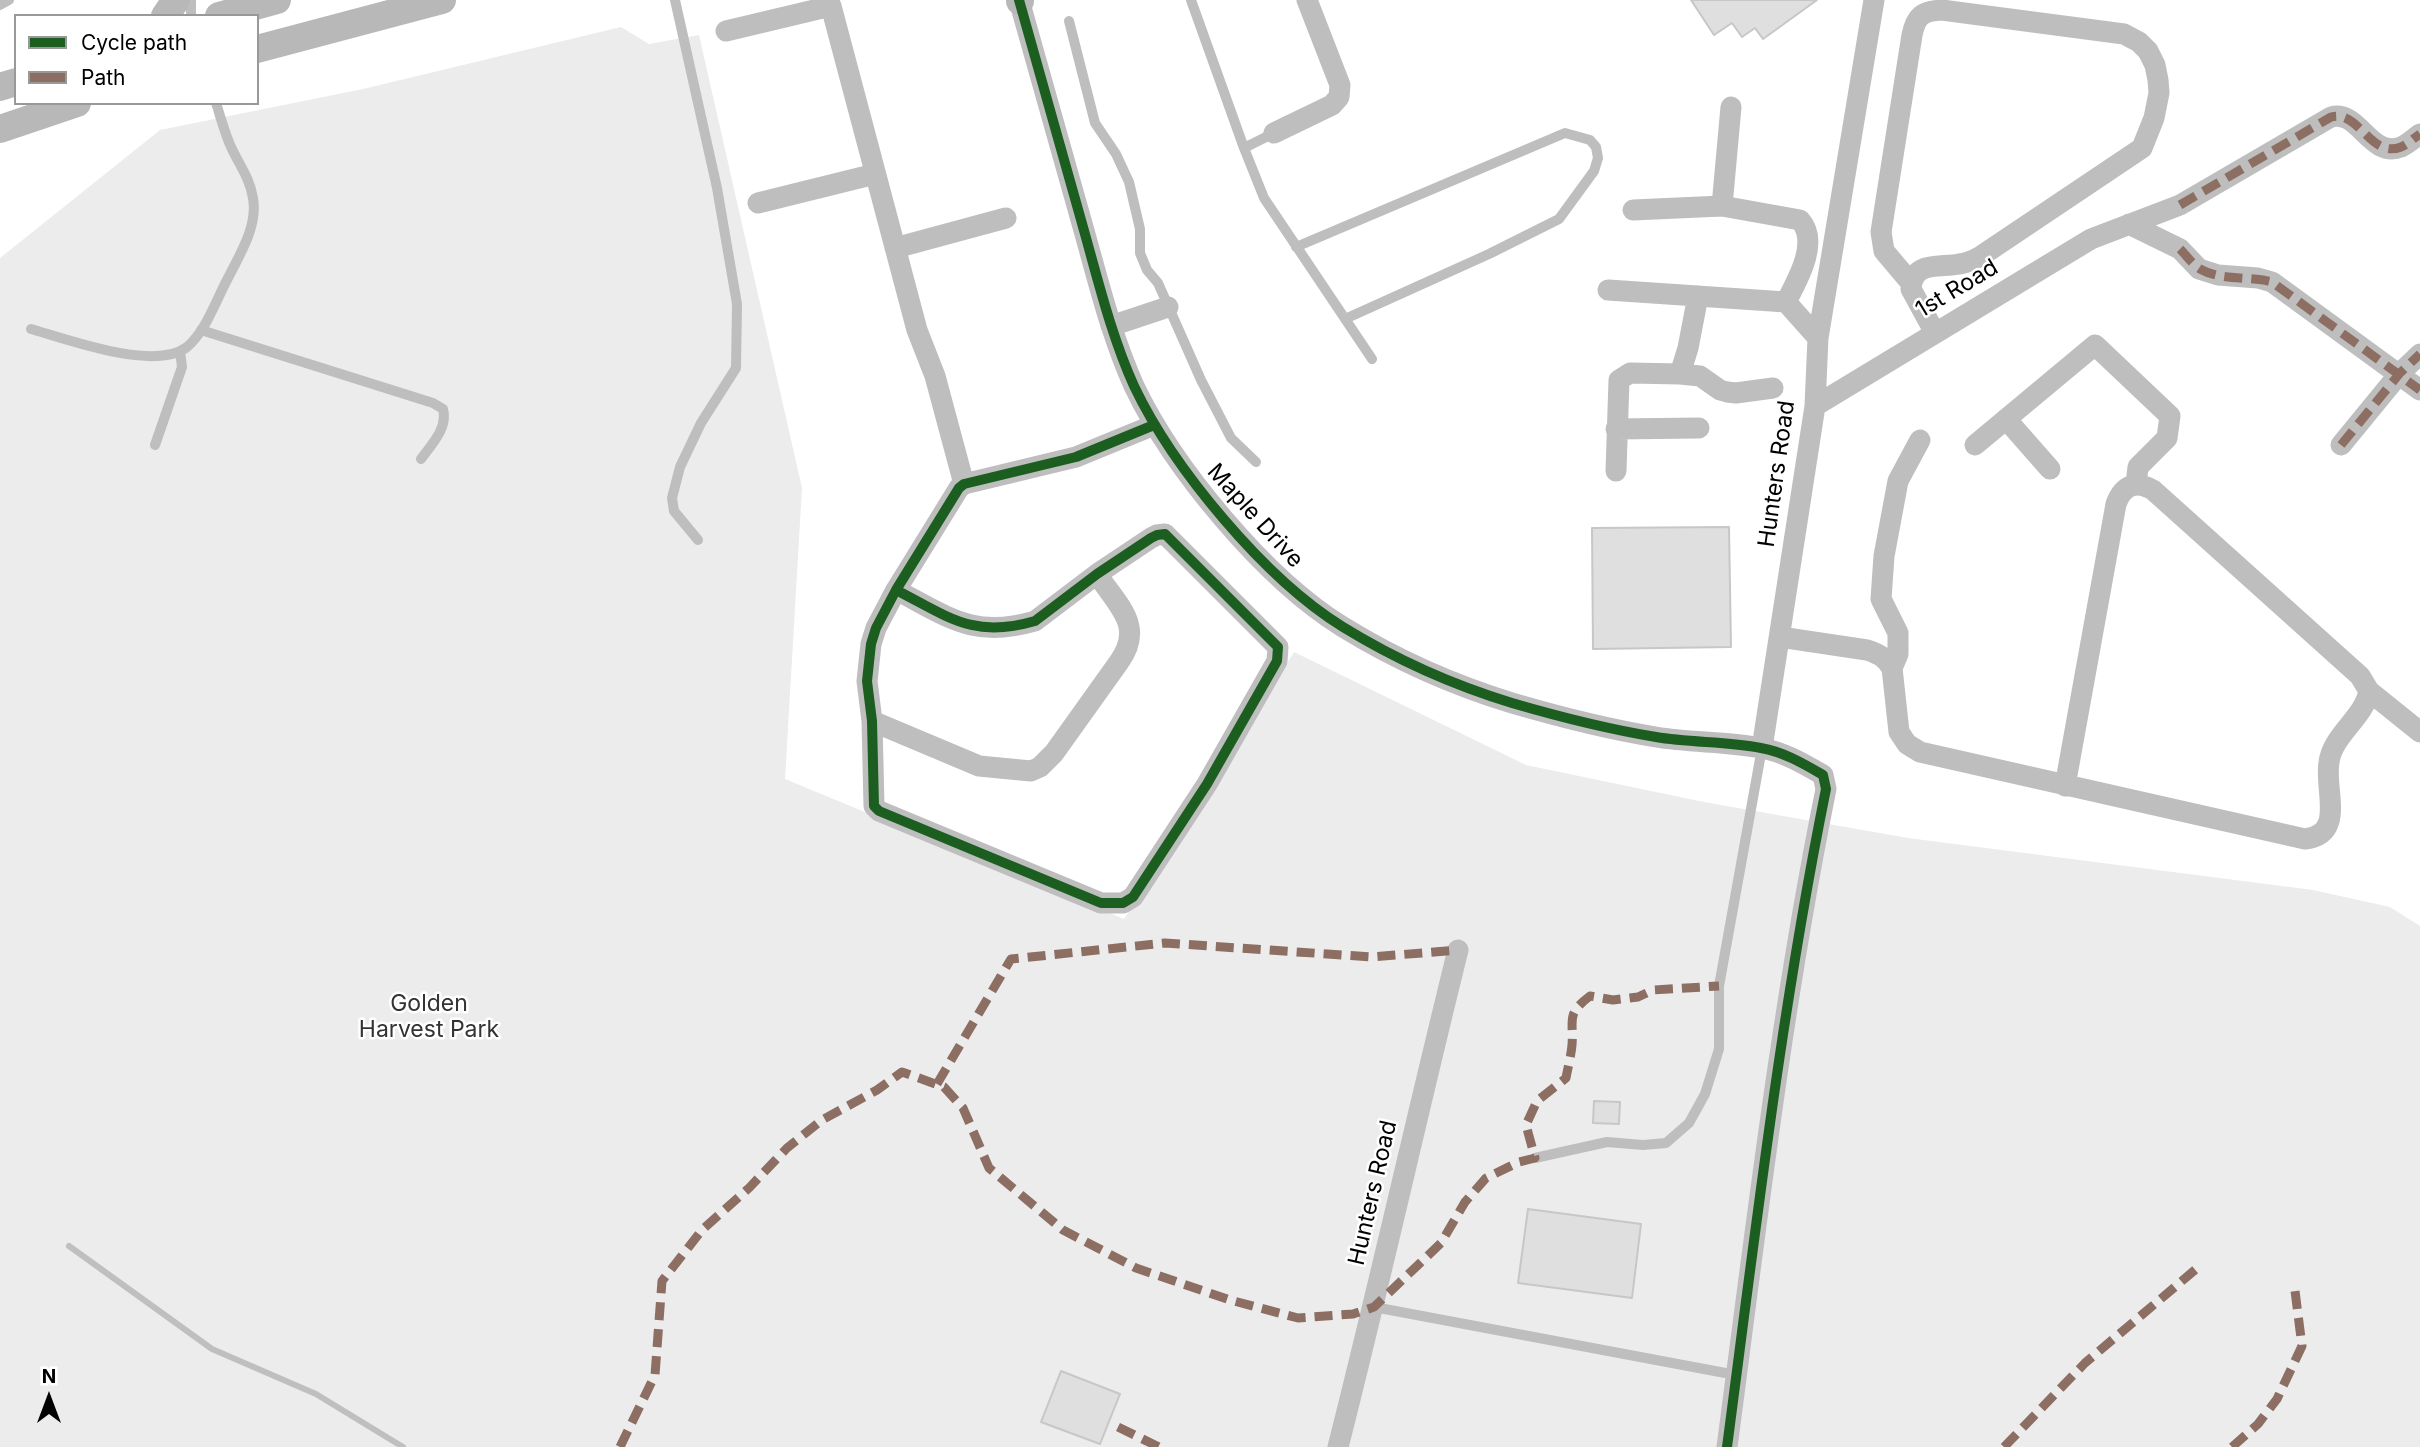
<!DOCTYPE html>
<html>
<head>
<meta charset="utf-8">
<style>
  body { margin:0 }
  #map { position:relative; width:2420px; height:1447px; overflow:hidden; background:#fff; font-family:Inter,sans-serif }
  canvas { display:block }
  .legend { position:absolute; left:14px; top:14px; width:245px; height:91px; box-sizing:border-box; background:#fff; border:2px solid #999; margin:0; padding:9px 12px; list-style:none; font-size:21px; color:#000 }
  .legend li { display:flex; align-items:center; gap:14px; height:35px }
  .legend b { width:35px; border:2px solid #999 }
  .north { position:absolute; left:14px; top:1363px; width:70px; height:70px; -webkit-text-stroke:5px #fff; paint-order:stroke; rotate:0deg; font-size:19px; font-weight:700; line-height:28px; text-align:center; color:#000 }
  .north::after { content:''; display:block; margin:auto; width:24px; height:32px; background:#000; clip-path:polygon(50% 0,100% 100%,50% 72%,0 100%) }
</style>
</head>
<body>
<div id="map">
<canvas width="2420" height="1447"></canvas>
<ul class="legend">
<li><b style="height:9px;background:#1b5e20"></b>Cycle path</li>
<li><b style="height:9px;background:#8d6e63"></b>Path</li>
</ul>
<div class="north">N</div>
</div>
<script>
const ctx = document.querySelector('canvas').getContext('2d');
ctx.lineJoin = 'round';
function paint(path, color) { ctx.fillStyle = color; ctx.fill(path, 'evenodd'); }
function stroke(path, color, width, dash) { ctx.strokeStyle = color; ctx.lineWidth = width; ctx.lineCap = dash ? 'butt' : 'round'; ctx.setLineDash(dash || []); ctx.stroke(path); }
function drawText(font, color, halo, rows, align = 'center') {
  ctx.font = font + ' Inter,sans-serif'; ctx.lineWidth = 5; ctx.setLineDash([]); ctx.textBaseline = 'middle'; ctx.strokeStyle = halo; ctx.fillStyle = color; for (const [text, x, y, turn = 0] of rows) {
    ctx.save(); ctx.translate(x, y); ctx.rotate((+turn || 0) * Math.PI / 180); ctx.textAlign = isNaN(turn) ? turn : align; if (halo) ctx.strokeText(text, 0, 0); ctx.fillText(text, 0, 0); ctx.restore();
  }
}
paint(new Path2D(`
  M621,27L649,44L699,35L802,488L785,779L1124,919L1294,652L1526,765L1704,802L1908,838L2313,890L2390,907L2420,926V1447H0V258L160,130L363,89Z`), '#ececec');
stroke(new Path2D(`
  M69,1246L212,1349L316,1394L403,1447`), '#bfbfbf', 6);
const building = new Path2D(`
  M1691,0H1817L1763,39L1755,28L1742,37L1732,23L1714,35Z
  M1729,527L1731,647L1593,649L1592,528Z
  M1594,1101L1620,1102L1619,1124L1593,1123Z
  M1528,1209L1641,1224L1632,1298L1518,1283Z
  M1061,1371L1120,1394L1100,1444L1041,1422Z`);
paint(building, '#dfdfdf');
stroke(building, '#c7c7c7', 2);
stroke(new Path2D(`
  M191,0V16
  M675,0L717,188L737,304L736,368L701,423L680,467L672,498L674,511L698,540
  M1191,0L1244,148L1274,133
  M0,5L9,0
  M1069,21L1095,123L1116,154L1129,182L1140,229V253L1147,270L1158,283L1201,380L1231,438L1256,462
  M1244,148L1264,198L1372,359
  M1296,247L1565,133L1590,140L1596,147L1598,158L1594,171L1559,219L1489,254L1345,319
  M31,329C66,339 155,372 187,347C206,331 216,300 228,278C240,254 258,226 253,198C250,179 240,166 232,149C225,135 221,118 216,103
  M201,330L433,403L443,409C448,428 432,444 421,459
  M155,445L182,367L180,351
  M1535,1158L1607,1142L1643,1145L1666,1143L1689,1123L1705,1094L1719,1049V986L1762,748
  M1374,1307L1736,1375`), '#bebebe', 10);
stroke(new Path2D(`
  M1019,0C1040,76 1062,151 1083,227C1098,280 1111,335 1134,386C1173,468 1265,579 1343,627C1395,659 1453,685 1512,703C1560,717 1607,729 1656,737C1691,743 1727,741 1761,748C1784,752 1804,764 1823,775L1826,789C1782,1006 1756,1227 1727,1447
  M726,31L831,6L917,330L935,376L964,484
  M1731,107L1722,206L1800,220C1820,242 1797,281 1786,302
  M1274,133L1332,105L1339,97L1340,85L1307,0
  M758,203L875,174
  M1633,210L1722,206
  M2129,224L2180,249L2199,269L2218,275L2258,278L2272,282L2420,390
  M895,248L1006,218
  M1911,283L1884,251L1881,232L1912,35C1916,16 1922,11 1942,10L2124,34L2139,42L2148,51L2155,65L2158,80L2159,93L2154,118L2142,148L1981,256C1974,260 1967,263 1959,264C1940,268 1913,260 1911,289L1935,333
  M1608,290L1786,302L1818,338
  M1698,296L1688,348L1680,374L1700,376L1720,390L1727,392L1736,393L1773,388
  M1111,326L1168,307
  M1815,406L2091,239L2180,205L2331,117C2359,109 2370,159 2401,147C2408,144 2414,138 2420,134
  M2006,419L2050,469
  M1616,429L1699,428
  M1975,445L2095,345L2170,416L2167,438L2138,467L2136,484
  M2341,445L2400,373L2420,354
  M1616,471L1619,380L1630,373L1680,374
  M896,590C949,617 973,639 1035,621L1097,574L1151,538L1157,535L1165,534L1278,647L1277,661L1207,784L1133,897L1123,903H1101L879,811L874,806L872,721L867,681L871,644L876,628L896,590L959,488L964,484L1076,457L1154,425
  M1780,637L1867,650C1879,654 1885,657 1892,668L1899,732L1907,744L1920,752L2305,839C2346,834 2324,790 2329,762C2333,734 2364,718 2369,691
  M1892,668L1898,654V633L1881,599L1884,556L1898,481L1920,440
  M872,721L979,766L1031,771L1040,767L1054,753L1119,662C1145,626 1118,606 1097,574
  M1762,748L1815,406L1818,338L1874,0
  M2065,786L2116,504C2123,485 2136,480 2153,490L2360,676L2369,691L2420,732
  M1338,1447C1380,1282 1417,1115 1458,950`), '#bebebe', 21);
stroke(new Path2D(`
  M1020,1V0
  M165,16L176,0
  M219,16L277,0
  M257,49L442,0
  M0,87L16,82
  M0,129L77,103`), '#b8b8b8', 28);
stroke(new Path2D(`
  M2180,205L2331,117C2359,109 2370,159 2401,147C2408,144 2414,138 2420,134
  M2180,249C2186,255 2193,265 2200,269C2221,281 2250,276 2272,282L2420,390
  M2341,445L2400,373L2420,354
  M937,1084L1011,959L1165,943L1372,957L1458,950
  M1118,1427L1159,1447
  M620,1447L655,1375L662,1281L702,1230L749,1188L787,1148L822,1120L877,1090L902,1072L944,1087L963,1108L989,1168L1063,1230L1136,1268L1230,1300L1298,1318L1353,1314L1374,1307L1441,1243L1465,1202L1486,1178L1519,1162L1535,1158L1526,1125L1537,1101L1566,1078C1568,1067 1571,1056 1572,1045C1574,1019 1565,1015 1590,996L1613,1000L1638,997L1653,990L1719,986
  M2004,1447L2085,1363L2202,1264
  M2232,1447L2258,1424L2277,1399L2302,1346L2295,1291`), '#8d6e63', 9, [18, 9]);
stroke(new Path2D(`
  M1019,0C1040,76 1062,151 1083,227C1098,280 1111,335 1134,386C1173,468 1265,579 1343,627C1395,659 1453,685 1512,703C1560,717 1607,729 1656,737C1691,743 1727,741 1761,748C1784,752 1804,764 1823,775L1826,789C1782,1006 1756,1227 1727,1447
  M896,590C949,617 973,639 1035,621L1097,574L1151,538L1157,535L1165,534L1278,647L1277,661L1207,784L1133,897L1123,903H1101L879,811L874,806L872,721L867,681L871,644L876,628L896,590L959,488L964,484L1076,457L1154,425`), '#1b5e20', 10);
drawText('23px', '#000', '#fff', [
  ["1st Road",1957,289,-31],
  ["Hunters Road",1777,474,-82],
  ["Maple Drive",1255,516,48],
  ["Hunters Road",1373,1193,-77]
]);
drawText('23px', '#333', '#fff', [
  ["Golden",429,1004],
  ["Harvest Park",429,1030]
]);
</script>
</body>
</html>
